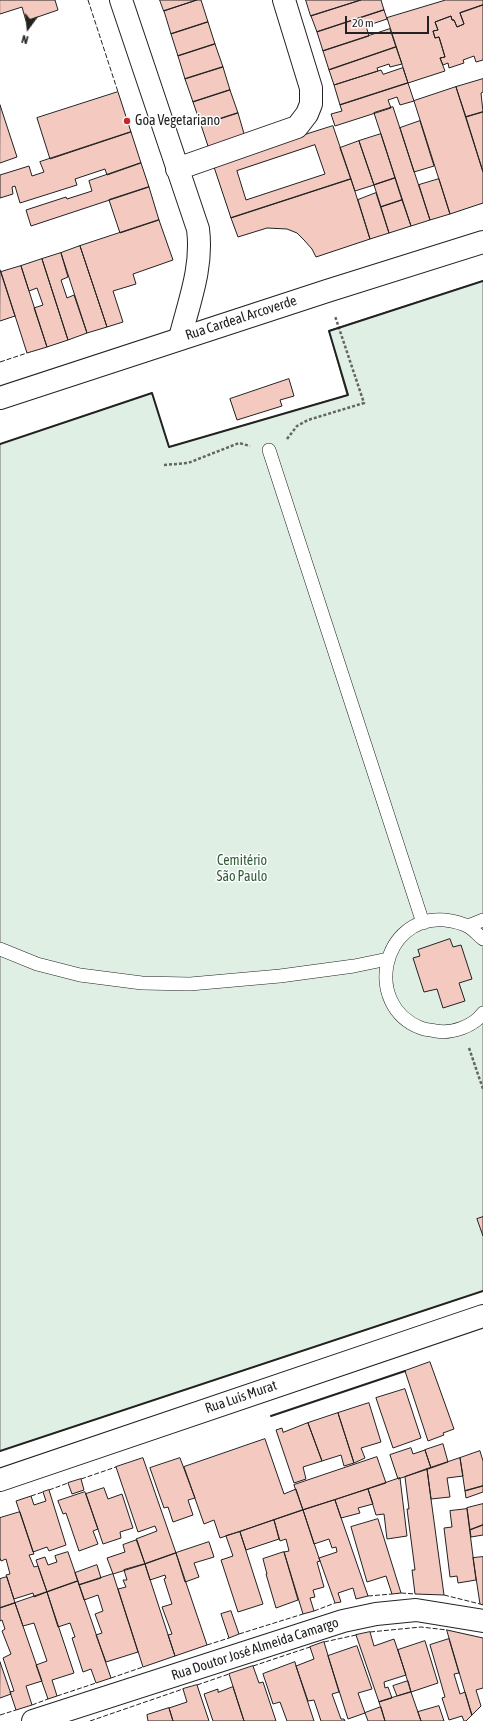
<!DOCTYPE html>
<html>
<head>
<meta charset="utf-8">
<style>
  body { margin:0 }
  #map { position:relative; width:483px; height:1721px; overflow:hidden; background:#fff; font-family:"Asap Condensed",sans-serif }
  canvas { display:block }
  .north { position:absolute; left:8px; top:8px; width:40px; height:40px; -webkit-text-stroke:3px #fff; paint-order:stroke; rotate:195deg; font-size:11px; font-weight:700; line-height:16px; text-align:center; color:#222 }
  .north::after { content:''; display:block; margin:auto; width:14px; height:18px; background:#222; clip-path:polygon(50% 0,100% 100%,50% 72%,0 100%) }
  .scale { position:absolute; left:345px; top:16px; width:84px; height:18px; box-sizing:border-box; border:2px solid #222; border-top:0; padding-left:5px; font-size:12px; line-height:14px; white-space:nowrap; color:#222; -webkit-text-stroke:3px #fff; paint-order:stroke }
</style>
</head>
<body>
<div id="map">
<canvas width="483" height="1721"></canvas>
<div class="north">N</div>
<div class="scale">20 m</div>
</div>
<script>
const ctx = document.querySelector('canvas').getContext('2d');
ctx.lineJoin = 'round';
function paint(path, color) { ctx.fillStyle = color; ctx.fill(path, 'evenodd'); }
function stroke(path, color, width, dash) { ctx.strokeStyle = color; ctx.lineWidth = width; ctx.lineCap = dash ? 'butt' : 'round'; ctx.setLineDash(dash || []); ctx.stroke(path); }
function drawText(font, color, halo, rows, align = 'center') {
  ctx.font = font + ' "Asap Condensed",sans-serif'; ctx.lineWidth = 3; ctx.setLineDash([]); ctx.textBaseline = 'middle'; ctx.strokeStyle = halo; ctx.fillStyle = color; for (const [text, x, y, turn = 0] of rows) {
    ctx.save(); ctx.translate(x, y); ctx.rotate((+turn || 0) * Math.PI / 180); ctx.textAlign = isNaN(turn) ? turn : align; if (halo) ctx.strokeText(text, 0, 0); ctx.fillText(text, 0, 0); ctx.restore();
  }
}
const green = new Path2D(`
  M483,281V1291L0,1451V444L152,393L169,447L347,395L329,331Z`);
paint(green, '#e0efe3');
stroke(green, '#6f6f6f', 1);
const building = new Path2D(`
  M0,0H55L58,10L26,21L22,7L0,14Z
  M160,0H197L164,11Z
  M197,0H201L208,22L171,34L164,11Z
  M306,0H361L311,16Z
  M361,0H381L384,10L317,32L311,16Z
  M446,0H483V5L460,13L464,24L457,27L454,20H452L451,16L435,22L438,30L433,31L435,38L439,37L445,57L440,58L445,71L408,83L387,18Z
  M483,5V60L476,62L474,56L463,60L464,63L449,68L448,63L443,65L440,58L445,57L439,37L435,38L433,31L438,30L435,22L451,16L452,20H454L457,27L464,24L460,13Z
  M384,10L387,19L366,26L369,36L323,51L317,32Z
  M208,22L215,44L178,56L171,34Z
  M390,29L396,47L329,70L323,51Z
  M215,44L223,67L185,79L178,56Z
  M396,47L402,64L390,67L389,64L377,68L378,71L334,85L329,70Z
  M223,67L230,90L193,102L185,79Z
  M403,68L408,83L340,105L334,85L381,70L383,74Z
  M483,79V92L481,93L483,112L466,117L456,87Z
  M408,83L414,101L400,105L397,97L388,100L391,108L335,126L331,114L342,111L340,105Z
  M456,87L483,172V203L450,214L414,101Z
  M230,90L238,113L201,125L193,102Z
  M118,92L131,132L50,159L37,118Z
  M0,105L17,157L0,163Z
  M393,107L430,220L411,226L374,113Z
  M483,112V172L466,117Z
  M238,113L245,137L209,149L201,125Z
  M420,121L434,166L414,172L400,128Z
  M333,126L351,179L231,218L213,164Z
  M131,132L141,163L107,175L105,169L75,179L77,185L20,203L15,186L12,187L13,194L0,198V175L29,166L32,176L44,172L40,162Z
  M381,134L395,178L374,185L359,141Z
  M359,141L374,185L355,191L340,148Z
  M315,145L325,174L246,200L237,171Z
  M141,163L149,187L31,226L26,210L66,197L67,199L92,191L89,181Z
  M395,178L402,200L381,207L374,185Z
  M351,179L370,239L316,257L312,249L304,240L297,233L287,229L267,228L238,237L231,218Z
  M439,179L450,214L430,220L419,185Z
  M149,187L159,220L120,233L109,200Z
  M376,193L389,233L370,239L358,200Z
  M402,200L411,226L389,233L381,207Z
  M159,220L173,260L133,274L136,284L113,291L123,322L107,327L80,246Z
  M80,246L107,327L87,333L61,253Z
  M61,253L68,277L61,280L67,298L74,295L87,333L68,340L42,259Z
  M42,259L68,340L47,347L34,308L43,305L37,288L29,291L21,266Z
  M21,266L47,347L27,353L1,272Z
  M0,270L15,316L0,321Z
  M289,379L294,396L280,400L282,406L237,420L230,399Z
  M450,939L453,947L461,945L472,979L459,983L465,1001L443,1008L437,989L424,992L413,958L420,956L418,950Z
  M483,1217V1236L477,1219Z
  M430,1362L454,1429L443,1433L444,1435L428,1441L405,1371Z
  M405,1389L421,1438L393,1448L376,1398Z
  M369,1403L381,1442L361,1448L365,1458L354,1463L338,1413Z
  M338,1413L354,1463L344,1466L341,1455L322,1461L308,1423Z
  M308,1423L322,1461L303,1467L306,1479L294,1483L276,1430L282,1428L283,1432Z
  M265,1439L284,1494L296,1489L303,1510L220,1538L214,1520L204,1524L184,1467Z
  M443,1444L448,1462L431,1468L425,1450Z
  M411,1448L413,1454L425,1450L431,1468L398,1479L390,1455Z
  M480,1451L483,1461V1486L465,1491L460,1458Z
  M377,1457L386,1483L303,1510L294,1485Z
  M143,1458L176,1553L145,1564L136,1539L157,1531L155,1526L138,1532L116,1467Z
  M180,1458L195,1498L188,1500L193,1515L173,1522L168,1507L164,1508L150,1468Z
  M460,1458L463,1476L447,1478L450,1497L431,1499L427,1469Z
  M427,1469L431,1499L444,1595L415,1594L412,1570H415L407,1509H409L405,1477Z
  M400,1478L407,1536L387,1539L384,1514L376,1515L368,1489Z
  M81,1479L84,1490L72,1494L68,1483Z
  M483,1486V1492L466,1498L465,1491Z
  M104,1488L108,1499L122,1494L133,1528L120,1532L121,1538L103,1544L86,1494Z
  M368,1489L373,1504L358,1508L360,1513L341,1518L335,1500Z
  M49,1490L66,1545L49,1551L47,1547L33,1552L16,1501L31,1496L34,1505L46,1501L43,1492Z
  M85,1492L98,1529L93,1531L98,1544L79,1551L66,1513L63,1514L58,1501Z
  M335,1500L368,1596L356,1599L353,1588L338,1593L341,1602L335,1603L319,1558L337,1552L336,1547L332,1548L329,1539L314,1544L303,1510Z
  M483,1504V1525L470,1530L467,1508Z
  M467,1509L476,1580L458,1583L457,1576L450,1577L444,1528L452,1527L450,1511Z
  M303,1510L320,1561L317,1562L324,1587L313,1590L315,1597L310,1598L314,1611L303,1614L284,1552L289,1551L286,1539L280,1541L274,1520Z
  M20,1512L34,1554L29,1555L34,1567L38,1566L47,1592L34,1597L33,1593L14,1599L6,1575L10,1574L6,1559L1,1561L0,1558V1518Z
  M378,1519L401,1593L392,1594L386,1576L367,1582L351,1527Z
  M274,1520L279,1539L246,1550L240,1532Z
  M483,1525V1535L471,1537L470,1530Z
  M240,1532L263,1604L238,1612L221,1560L233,1556L226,1536Z
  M137,1540L145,1564L113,1574L107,1558L125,1552L123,1545Z
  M209,1542L214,1557L194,1563L199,1577L185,1582L176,1553Z
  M68,1552L78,1581L47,1592L36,1560L45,1557L48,1565L57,1562L55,1556Z
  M284,1552L298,1600L276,1608L266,1574H267L263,1559Z
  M176,1553L207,1645L175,1656L168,1635L172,1634L162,1607L172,1604L164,1579L166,1578L165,1575L150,1580L145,1564Z
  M483,1557V1605L480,1604L473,1558Z
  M145,1564L175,1656L143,1667L118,1589L126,1587L123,1580H127L124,1570Z
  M97,1565L101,1578L79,1585L75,1573Z
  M113,1574L138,1652L106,1662L96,1635L102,1633L95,1614L103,1611L98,1595L84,1600L79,1585Z
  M7,1577L15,1603L0,1608V1579Z
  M78,1581L111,1678L96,1683L91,1669L83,1672L72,1638L75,1637L70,1623L58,1627L47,1592Z
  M47,1592L74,1673L52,1680L57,1696L48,1699L36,1665L47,1661L34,1623L23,1626L15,1603Z
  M15,1603L42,1681L26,1686L32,1705L16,1710L10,1692L14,1691L3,1658L11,1654L2,1631L5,1629L2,1620L0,1621V1608Z
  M231,1611L239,1634L229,1638L221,1614Z
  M447,1630L483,1638V1688L476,1690L481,1706L472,1715Z
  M370,1632L374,1646L394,1639L406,1675L384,1682L385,1688L388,1687L392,1698L379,1702L356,1635Z
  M449,1639L459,1673L454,1674L460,1694L465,1692L472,1715L466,1721H464L462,1716L449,1720L442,1698L445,1697L430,1645Z
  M425,1641L438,1683L411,1692L398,1650Z
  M324,1642L339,1692L332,1694L341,1719H344L345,1721H321L314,1700L308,1701L296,1666L314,1659L310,1647Z
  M357,1646L372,1689L358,1693L365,1713L348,1719L328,1656Z
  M0,1662L11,1694L0,1698Z
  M295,1662L296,1666L314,1721H287L280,1702L273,1704L263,1674Z
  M253,1666L259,1683L263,1682L276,1721H244L229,1674Z
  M408,1681L411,1692L397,1696L393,1686Z
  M197,1685L209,1721H173L169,1708L187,1702L183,1689Z
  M233,1687L244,1721H213L204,1694L218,1689V1692Z
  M411,1692L421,1721H385L379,1702Z
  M439,1706L444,1721H421L418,1712Z
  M381,1707L385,1721H368L365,1713Z
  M169,1708L173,1721H148L147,1715Z`);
paint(building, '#f3c9c0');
stroke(building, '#222', 1);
const lane = new Path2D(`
  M269,450L423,923
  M468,926L483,920
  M483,939C478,935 474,930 469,927C462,923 453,921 445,920C381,915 363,1006 421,1028C426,1030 432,1030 436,1031C452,1034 474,1026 483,1013
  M0,949L37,964L80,975L142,983L190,984L280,976L354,966L388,959`);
const street = new Path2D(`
  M121,0L198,229C203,267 189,302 180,338
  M177,169L297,127L307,114L311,104V88L284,0
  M33,1721L343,1621L376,1614L416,1610L483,1621`);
const secondary = new Path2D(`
  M0,398L327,291L483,242
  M0,1480L483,1316`);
stroke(lane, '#222', 14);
stroke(street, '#222', 24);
stroke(secondary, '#222', 24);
stroke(new Path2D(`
  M287,439L297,426L308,420L364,403L335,316
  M164,465L188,463L239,443L250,446
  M469,1048L483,1089`), '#646464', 2.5, [3, 2]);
stroke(lane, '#fff', 13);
stroke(street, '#fff', 22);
stroke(secondary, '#fff', 22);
stroke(new Path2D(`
  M88,0L118,92
  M0,362L27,353
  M81,1479L116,1467
  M49,1490L68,1483
  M31,1496L43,1492
  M401,1593L415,1594
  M444,1595L480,1604
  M368,1596L392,1594
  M314,1611L335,1603
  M370,1632L421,1627L447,1630
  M239,1634L303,1614
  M324,1642L356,1635
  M207,1645L229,1638
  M253,1666L310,1647
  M111,1678L143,1667
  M197,1685L229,1674
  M57,1696L96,1683
  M32,1705L48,1699
  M0,1715L16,1710
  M90,1721L183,1689`), '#222', 1, [5, 2]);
stroke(new Path2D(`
  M0,444L152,393L169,447L348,395L329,331L483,281
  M271,1416L405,1371
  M0,1451L483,1291`), '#222', 2);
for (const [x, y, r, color] of [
  [127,121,4,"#c62828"]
]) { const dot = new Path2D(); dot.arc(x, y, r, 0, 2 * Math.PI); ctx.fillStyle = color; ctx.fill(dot); stroke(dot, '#fff', 1.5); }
drawText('14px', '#222', '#fff', [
  ["Goa Vegetariano",135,121]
], 'left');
drawText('14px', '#222', '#fff', [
  ["Rua Cardeal Arcoverde",241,318,-18],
  ["Rua Luís Murat",241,1397,-19],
  ["Rua Doutor José Almeida Camargo",255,1649,-18]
]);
drawText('14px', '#2f5e38', '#fff', [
  ["Cemitério",242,861],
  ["São Paulo",242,877]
]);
</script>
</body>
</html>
